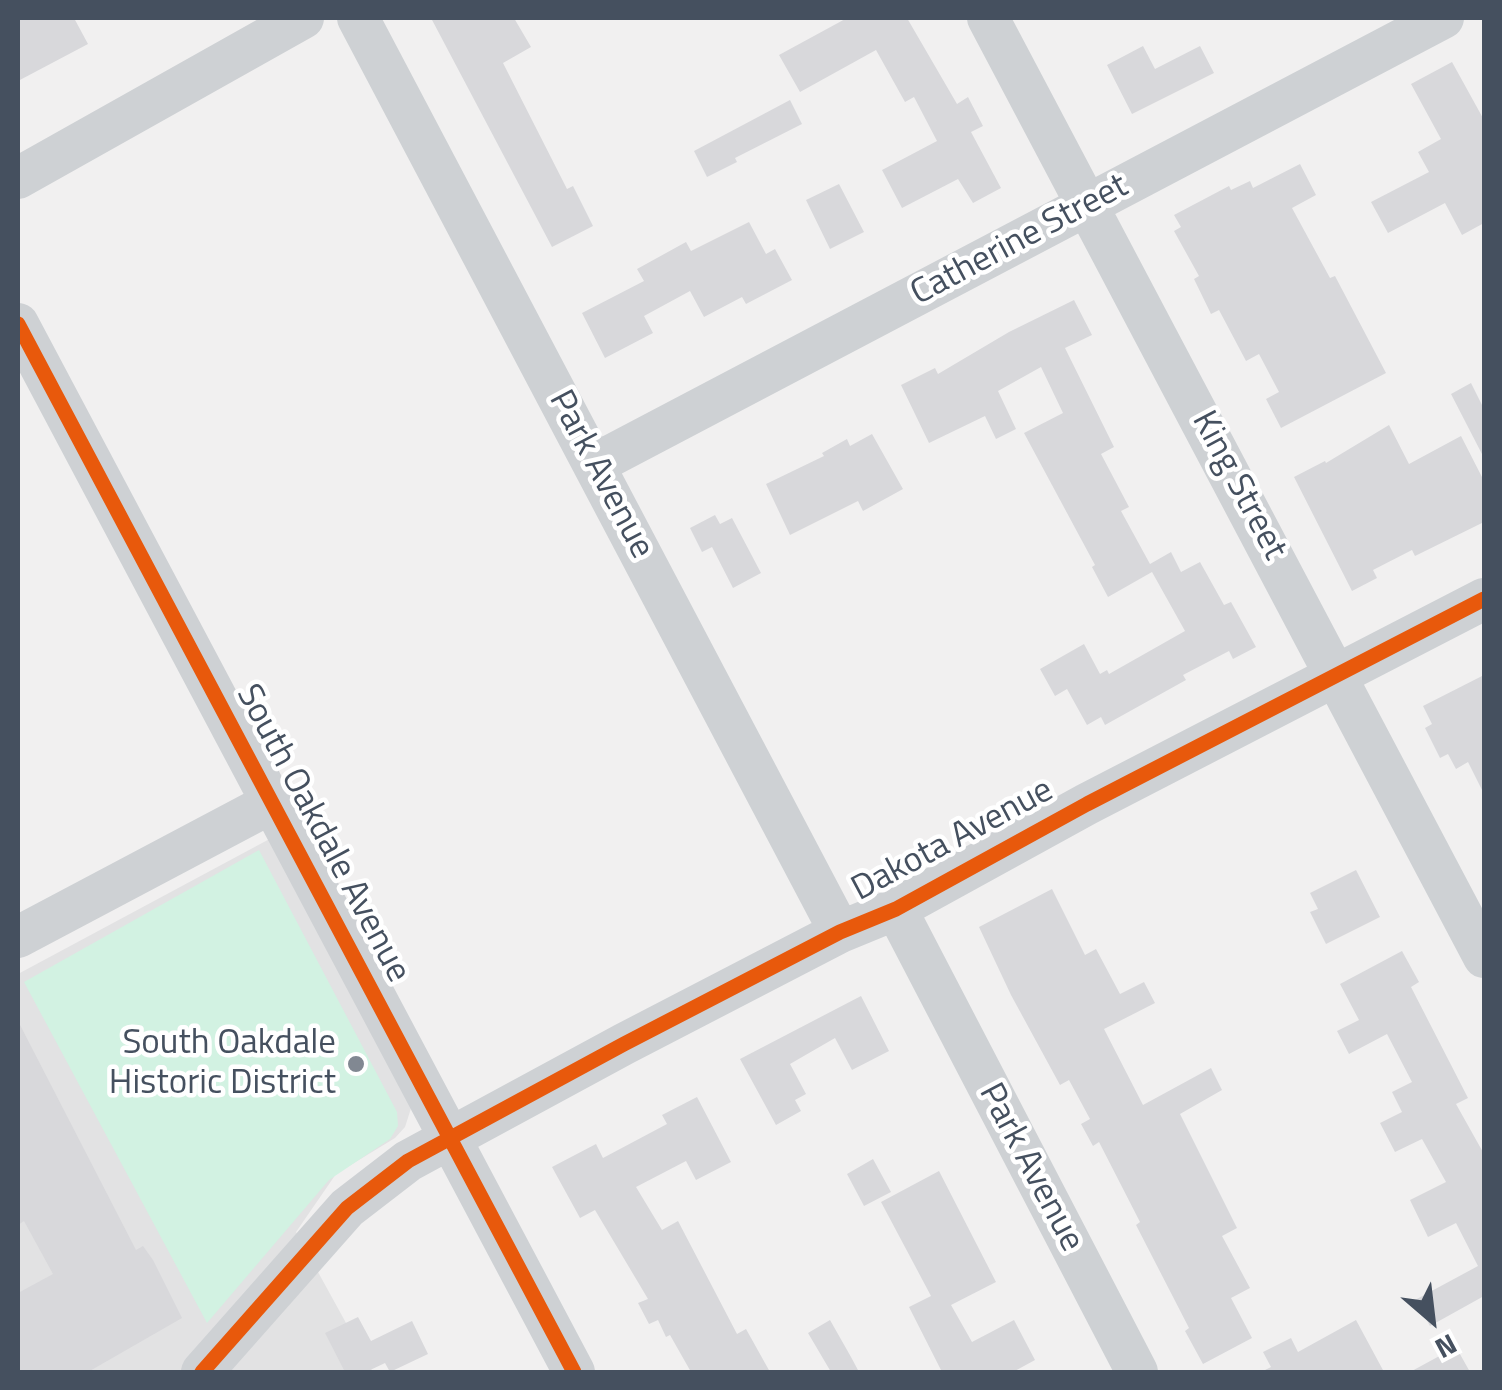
<!DOCTYPE html>
<html>
<head>
<meta charset="utf-8">
<style>
  body { margin:0 }
  #map { position:relative; width:1502px; height:1390px; overflow:hidden; background:#f1f0f0; font-family:"Titillium Web",sans-serif }
  canvas { display:block }
  .frame { position:absolute; inset:0; border:20px solid #45505f; pointer-events:none }
  .north { position:absolute; left:1382px; top:1270px; width:100px; height:100px; -webkit-text-stroke:8px #fff; paint-order:stroke; rotate:152deg; font-size:28px; font-weight:700; line-height:40px; text-align:center; color:#45505f }
  .north::after { content:''; display:block; margin:auto; width:35px; height:45px; background:#45505f; clip-path:polygon(50% 0,100% 100%,50% 72%,0 100%) }
</style>
</head>
<body>
<div id="map">
<canvas width="1502" height="1390"></canvas>
<div class="frame"></div>
<div class="north">N</div>
</div>
<script>
const ctx = document.querySelector('canvas').getContext('2d');
ctx.lineJoin = 'round';
function paint(path, color) { ctx.fillStyle = color; ctx.fill(path, 'evenodd'); }
function stroke(path, color, width, dash) { ctx.strokeStyle = color; ctx.lineWidth = width; ctx.lineCap = dash ? 'butt' : 'round'; ctx.setLineDash(dash || []); ctx.stroke(path); }
function drawText(font, color, halo, rows, align = 'center') {
  ctx.font = font + ' "Titillium Web",sans-serif'; ctx.lineWidth = 9; ctx.setLineDash([]); ctx.textBaseline = 'middle'; ctx.strokeStyle = halo; ctx.fillStyle = color; for (const [text, x, y, turn = 0] of rows) {
    ctx.save(); ctx.translate(x, y); ctx.rotate((+turn || 0) * Math.PI / 180); ctx.textAlign = isNaN(turn) ? turn : align; if (halo) ctx.strokeText(text, 0, 0); ctx.fillText(text, 0, 0); ctx.restore();
  }
}
paint(new Path2D(`
  M277,835L414,1099L405,1127L395,1138L336,1174L296,1232L373,1372H18V974Z`), '#e2e2e3');
paint(new Path2D(`
  M259,850L397,1112L398,1126L390,1139L329,1180L207,1323L24,982Z`), '#d2f2e2');
paint(new Path2D(`
  M18,18H74L88,44L18,81Z
  M431,18H514L531,47L503,63L567,189L573,186L593,226L552,247Z
  M847,18H907L957,104L968,97L983,126L971,132L1001,188L973,203L958,179L902,208L882,170L937,141L914,97L905,102L876,50L800,92L779,55Z
  M1143,46L1155,69L1200,46L1214,73L1132,114L1107,65Z
  M1452,62L1484,120V223L1462,235L1445,203L1388,233L1371,202L1429,172L1418,152L1441,139L1411,84Z
  M790,100L802,124L735,158L737,162L707,177L694,151Z
  M1300,164L1316,195L1292,208L1330,278L1335,276L1386,373L1281,428L1266,399L1279,392L1259,354L1246,361L1219,310L1211,314L1194,279L1199,276L1174,231L1181,227L1174,215L1229,186L1231,190L1250,181L1253,188Z
  M839,184L864,232L830,249L806,200Z
  M749,222L766,254L775,249L792,280L746,304L742,297L704,317L690,291L644,316L653,333L605,358L582,313L644,281L637,269L686,242L691,251Z
  M1074,300L1092,335L1065,348L1114,447L1101,454L1129,507L1121,511L1150,564L1171,552L1181,572L1200,562L1224,605L1231,602L1256,647L1233,659L1229,651L1183,675L1186,680L1105,725L1101,717L1087,725L1067,689L1055,696L1040,669L1084,644L1100,674L1107,670L1109,674L1185,631L1152,572L1108,597L1092,567L1095,565L1024,433L1063,413L1041,367L998,391L1016,429L996,439L985,416L929,443L901,385L935,368L938,374L1009,332Z
  M1471,383L1484,409V458L1451,394Z
  M1389,425L1409,464L1461,436L1484,481V522L1415,556L1412,550L1373,570L1377,578L1352,591L1294,477L1325,461L1326,463Z
  M872,434L903,489L863,511L858,501L790,535L766,484L824,456L822,453L847,439L850,446Z
  M715,515L720,524L732,518L761,573L733,588L712,547L702,552L690,528Z
  M1484,675V794L1468,762L1456,769L1448,754L1440,758L1425,728L1432,724L1423,706Z
  M1356,870L1380,917L1326,944L1310,912L1318,909L1310,893Z
  M1052,889L1085,955L1096,949L1120,994L1144,982L1155,1003L1104,1029L1143,1105L1211,1068L1222,1090L1180,1114L1237,1228L1222,1236L1250,1288L1231,1298L1252,1338L1203,1364L1185,1331L1189,1328L1136,1225L1140,1222L1099,1142L1093,1146L1081,1124L1090,1119L1069,1080L1060,1085L1011,995L979,927Z
  M1402,951L1419,982L1411,987L1468,1098L1456,1104L1484,1154V1296L1430,1326L1415,1300L1478,1266L1456,1223L1428,1237L1410,1200L1446,1182L1422,1139L1395,1152L1380,1123L1402,1112L1392,1092L1412,1082L1387,1034L1349,1054L1337,1031L1359,1020L1340,984Z
  M861,996L889,1051L852,1070L835,1038L790,1064L806,1094L795,1100L801,1111L776,1125L740,1059Z
  M18,1021L136,1250L143,1246L153,1260L182,1318L88,1372H18V1293L53,1274L24,1221L18,1225Z
  M697,1097L731,1162L696,1180L686,1161L636,1187L662,1230L678,1221L737,1334L746,1329L770,1372H691L670,1335L666,1337L658,1320L649,1324L638,1303L648,1299L595,1210L580,1218L552,1167L596,1144L603,1158L667,1124L662,1115Z
  M873,1159L891,1192L864,1206L847,1174Z
  M939,1171L996,1282L951,1305L972,1342L1014,1320L1035,1360L1013,1372H942L909,1307L931,1296L881,1202Z
  M358,1317L371,1341L412,1321L428,1354L390,1372L385,1363L366,1372H345L325,1333Z
  M830,1320L851,1357L859,1372H831L808,1333Z
  M1356,1320L1384,1372H1261L1271,1367L1263,1352L1291,1338L1298,1352Z
  M1456,1347L1470,1372H1410Z`), '#d8d8db');
stroke(new Path2D(`
  M358,18L840,932
  M988,18L1484,957
  M18,178L303,18
  M18,324L574,1372
  M595,464L1443,18
  M896,909L1137,1372
  M18,937L271,803
  M202,1372L347,1208L408,1161L624,1044L840,932L896,909L1087,804L1484,599`), '#ced1d4', 42);
stroke(new Path2D(`
  M18,324L574,1372
  M202,1372L347,1208L408,1161L624,1044L840,932L896,909L1087,804L1484,599`), '#e8590c', 15);
for (const [x, y, r, color] of [
  [356,1064,10,"#818892"]
]) { const dot = new Path2D(); dot.arc(x, y, r, 0, 2 * Math.PI); ctx.fillStyle = color; ctx.fill(dot); stroke(dot, '#fff', 4); }
drawText('35px', '#45505f', '#fff', [
  ["Catherine Street",1020,241,-28],
  ["Park Avenue",600,475,62],
  ["King Street",1238,486,62],
  ["South Oakdale Avenue",322,834,62],
  ["Dakota Avenue",953,841,-28],
  ["Park Avenue",1030,1168,62]
]);
drawText('35px', '#45505f', '#fff', [
  ["South Oakdale",336,1044],
  ["Historic District",336,1084]
], 'right');
</script>
</body>
</html>
